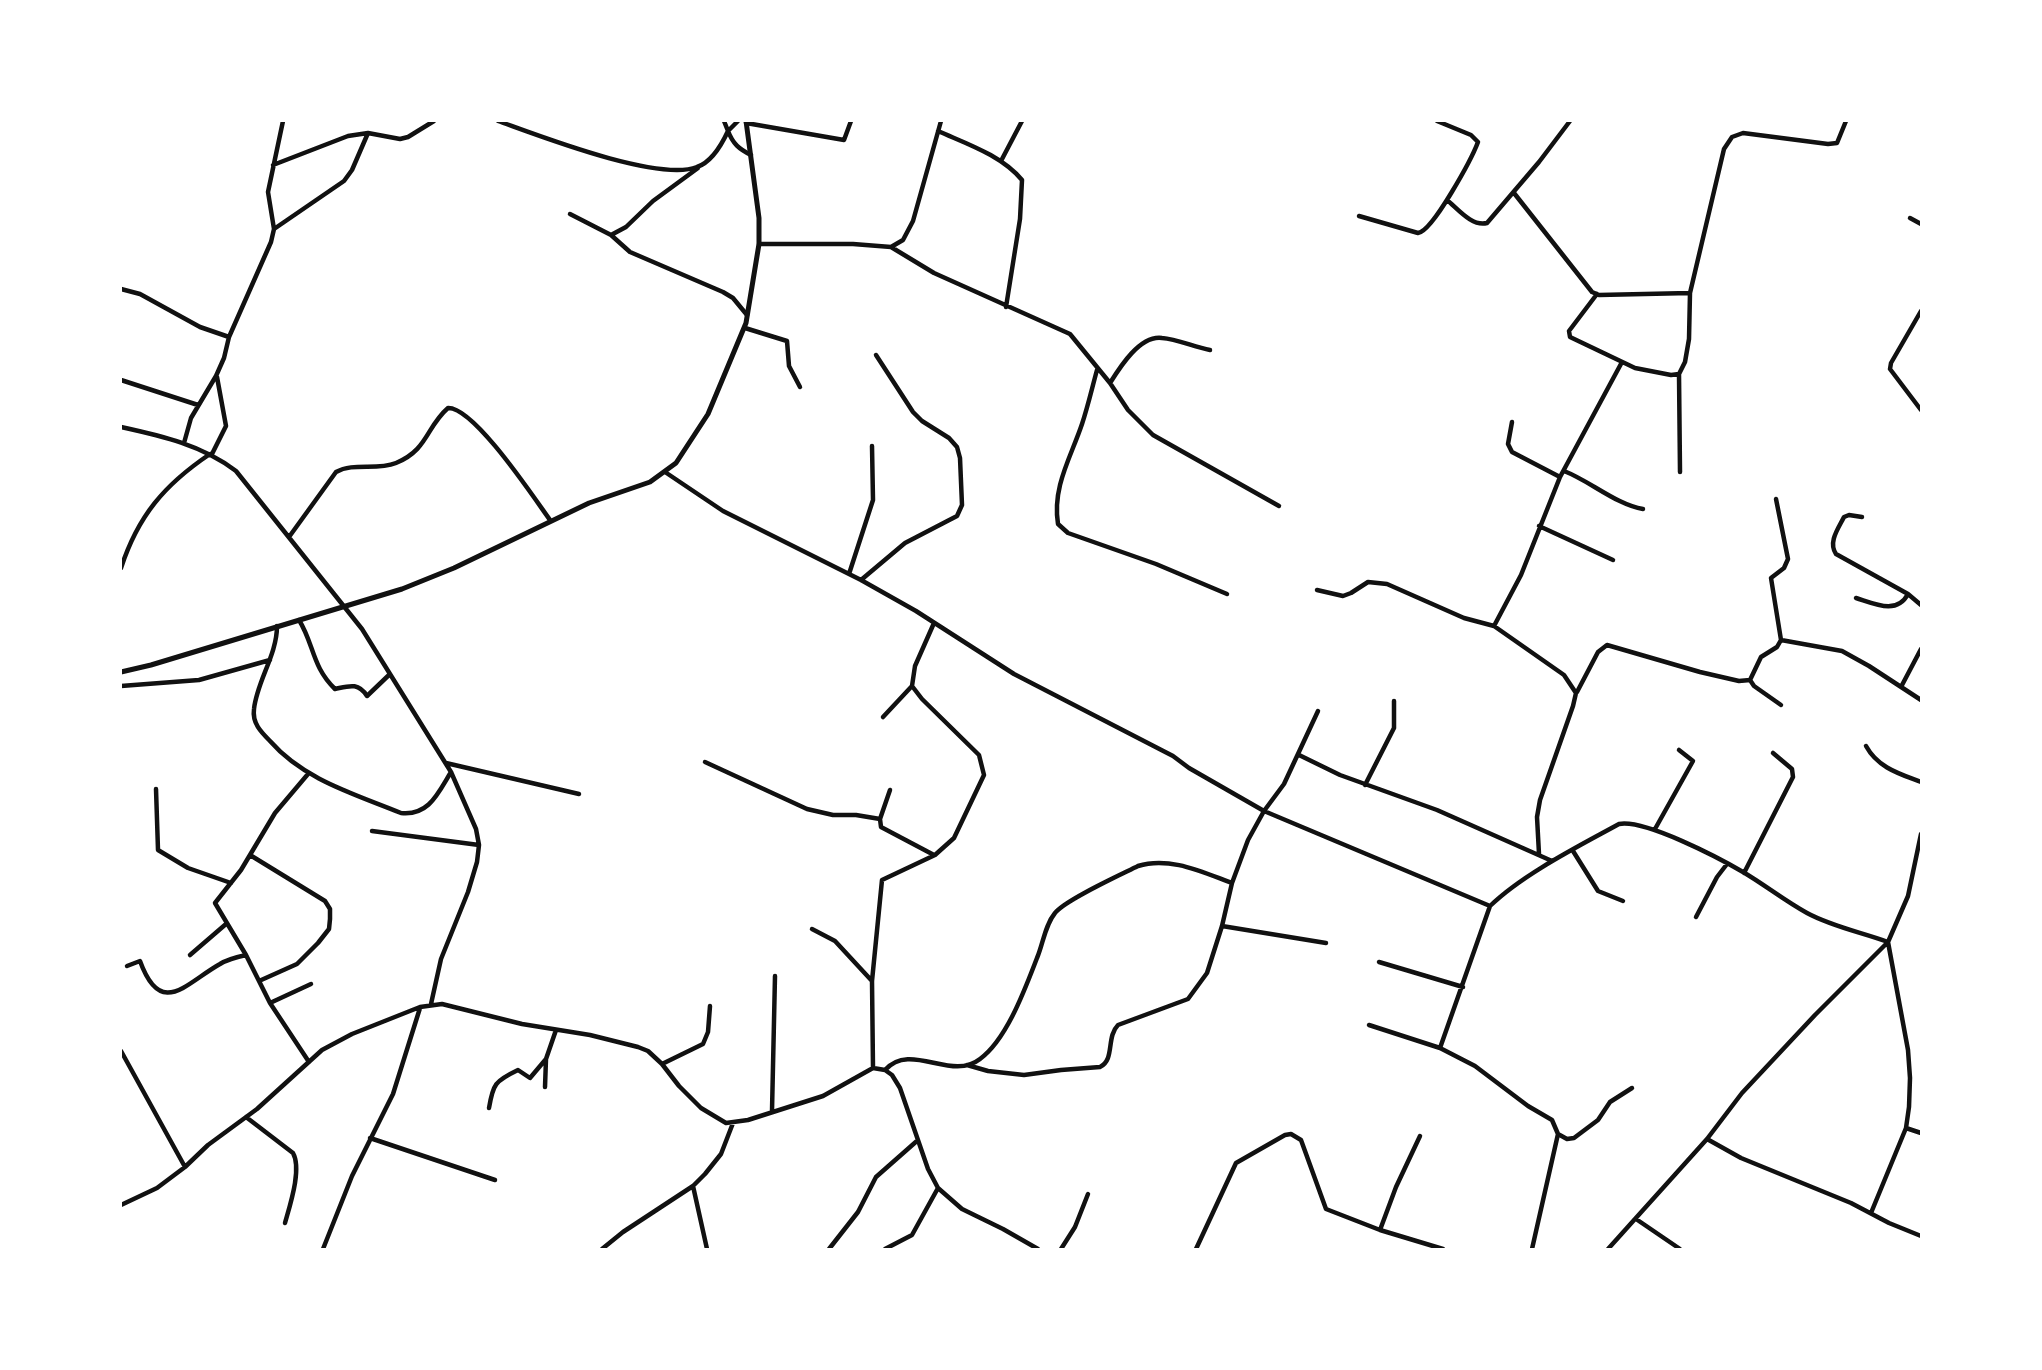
<!DOCTYPE html>
<html>
<head>
<meta charset="utf-8">
<style>
  body { margin:0 }
  #map { position:relative; width:2042px; height:1370px; overflow:hidden; background:#fff; font-family:Jost,sans-serif }
  canvas { display:block }
  .frame { position:absolute; inset:0; border:122px solid #fff; pointer-events:none }
</style>
</head>
<body>
<div id="map">
<canvas width="2042" height="1370"></canvas>
<div class="frame"></div>
</div>
<script>
const ctx = document.querySelector('canvas').getContext('2d');
ctx.lineJoin = 'round';
function stroke(path, color, width, dash) { ctx.strokeStyle = color; ctx.lineWidth = width; ctx.lineCap = dash ? 'butt' : 'round'; ctx.setLineDash(dash || []); ctx.stroke(path); }
stroke(new Path2D(`
  M498,121C540,136 658,182 697,167C712,162 722,144 728,131L724,121
  M738,121L728,131C733,144 739,149 751,155
  M746,123L844,140L851,121
  M938,131C967,144 1001,155 1022,180L1020,219L1006,307
  M1001,161L1022,121
  M273,165L348,136L368,133L400,139L408,137L434,121
  M1514,193L1592,292L1599,295L1690,293
  M1447,200C1458,209 1472,227 1487,223L1539,162L1570,121
  M570,214L611,235L626,227L653,201L698,168
  M1359,216L1418,233C1433,231 1472,158 1478,142L1471,135L1437,121
  M1910,218L1921,224
  M274,229L344,181L352,170L368,133
  M611,235L630,252L723,292L733,298L747,315
  M759,244H853L891,247L903,240L913,221L941,121
  M891,247L934,273L1070,334L1110,383L1128,410L1153,435L1279,506
  M121,289L140,294L200,327L229,337
  M1597,294L1569,331L1570,337L1635,368L1671,375L1679,374L1685,362L1689,339L1690,293L1724,149L1732,137L1743,133L1828,144L1837,143L1846,121
  M1921,311L1891,363L1890,369L1921,410
  M745,328L787,341L789,366L800,387
  M1097,370C1092,388 1088,406 1082,424C1071,457 1052,487 1058,524L1068,533L1156,564L1227,594
  M1679,374L1680,472
  M121,380L198,405
  M1110,383C1120,367 1140,335 1162,338C1177,339 1194,347 1210,350
  M1512,422L1508,444L1512,452L1560,477
  M121,427C162,436 202,445 236,471L362,629L451,772L476,829L479,845L477,862L468,892L441,959L431,1004
  M184,443L191,418L216,376L224,358L229,337L271,242L274,229L268,192L283,121
  M212,454L226,426L217,377
  M1564,471C1590,481 1617,505 1643,509
  M665,472L723,511L861,580L916,611L1014,674L1173,756L1189,768L1264,811L1490,906
  M1862,517L1849,515L1844,517C1838,529 1828,542 1836,554L1908,594L1921,605
  M1539,526L1613,560
  M289,537L336,472C354,462 376,471 396,463C428,450 426,427 448,408C474,407 534,498 550,520
  M121,568C138,516 164,485 210,454
  M849,574L873,500L872,446
  M861,580L905,543L957,516L962,505L960,458L957,447L949,438L922,421L913,412L876,355
  M1317,590L1343,596L1351,593L1368,582L1387,584L1464,618L1494,626L1564,675L1576,693L1573,706L1540,800L1537,817L1539,854
  M1856,598C1875,604 1897,615 1908,594
  M299,620C314,644 312,667 335,689C349,686 358,682 367,696L390,674
  M277,626C277,655 257,681 254,709C252,723 261,732 270,741C304,780 355,794 401,813C429,816 438,793 451,772
  M1494,626L1521,575L1560,477L1622,362
  M1781,640L1842,651L1869,666L1921,700
  M1750,680L1761,657L1777,647L1781,640L1771,578L1784,568L1788,559L1776,499
  M1750,680L1754,686L1781,705
  M121,686L199,680L270,660
  M1901,687L1921,649
  M1577,692L1598,652L1607,645L1700,672L1739,681L1750,680
  M883,717L912,686
  M1866,746C1878,768 1900,774 1921,782
  M1299,755L1340,775L1437,810L1552,861
  M705,762L807,809L833,815H856L880,819
  M446,763L579,794
  M308,774L275,813L241,870L215,903L246,955L270,1003L309,1062
  M1365,785L1394,728V701
  M156,789L158,850L188,868L231,883
  M890,790L880,819L881,827L934,855
  M1655,829L1693,761L1679,750
  M372,831L479,845
  M1573,851L1598,891L1623,901
  M250,855L325,901L330,909V919L329,929L318,943L297,964L259,981
  M1744,873L1793,777L1792,769L1773,753
  M1696,917L1717,877L1727,864
  M1222,926L1326,943
  M812,929L835,941L872,981
  M190,955L226,924
  M1379,962L1463,987
  M127,966L140,961C161,1019 186,983 220,964C228,959 237,957 246,955
  M270,1003L311,984
  M1369,1025L1440,1048L1475,1066L1528,1106L1552,1120L1558,1134L1532,1249
  M1440,1048L1490,906C1523,874 1579,846 1619,824C1645,819 1719,858 1743,872C1765,885 1785,901 1807,913C1833,927 1861,932 1888,942L1908,1050L1910,1078L1909,1107L1906,1128L1871,1213
  M121,1051L185,1167
  M662,1064L703,1044L708,1032L710,1006
  M967,1065L988,1071L1024,1075L1061,1070L1100,1067C1115,1060 1106,1037 1118,1025L1188,999L1207,973L1222,926L1232,883L1248,840L1264,811L1284,784L1318,711
  M873,1068L872,981L882,880L935,855L954,838L984,775L979,755L922,699L912,686L915,666L934,623
  M885,1070C911,1041 951,1082 980,1059C1007,1039 1025,989 1037,958C1043,944 1045,925 1055,913C1065,900 1120,875 1138,866C1169,856 1202,872 1232,883
  M545,1087L546,1059L556,1030
  M489,1108C493,1084 495,1081 518,1070L530,1078L546,1059
  M772,1111L775,976
  M246,1117L293,1153C302,1169 290,1205 285,1223
  M1906,1128L1921,1133
  M1558,1134L1567,1139L1574,1138L1598,1120L1610,1102L1632,1088
  M370,1138L495,1180
  M1707,1139L1741,1158L1851,1203L1889,1223L1921,1236
  M693,1186L707,1249
  M121,1205L157,1188L185,1167L208,1145L257,1109L322,1050L352,1034L420,1007L442,1004L522,1024L590,1035L638,1047L648,1051L662,1064L679,1086L701,1108L726,1123L748,1120L823,1096L873,1068L885,1070L892,1075L900,1088L928,1169L938,1188L962,1209L1003,1229L1038,1249
  M1636,1219L1680,1249
  M1380,1230L1396,1187L1420,1136
  M323,1249L352,1176L393,1094L420,1008
  M602,1249L623,1232L693,1186L705,1174L721,1154L733,1123
  M829,1249L858,1212L876,1177L918,1140
  M885,1249L912,1235L938,1188
  M1061,1249L1075,1227L1088,1194
  M1196,1249L1236,1163L1285,1135L1291,1134L1301,1140L1326,1209L1380,1230L1443,1249
  M1608,1249L1707,1139L1742,1093L1815,1015L1888,942L1908,896L1921,834`), '#111', 4.5);
stroke(new Path2D(`
  M121,672L151,665L402,589L454,568L589,503L650,482L676,463L708,414L746,323L759,244V218L746,121`), '#111', 5);
</script>
</body>
</html>
